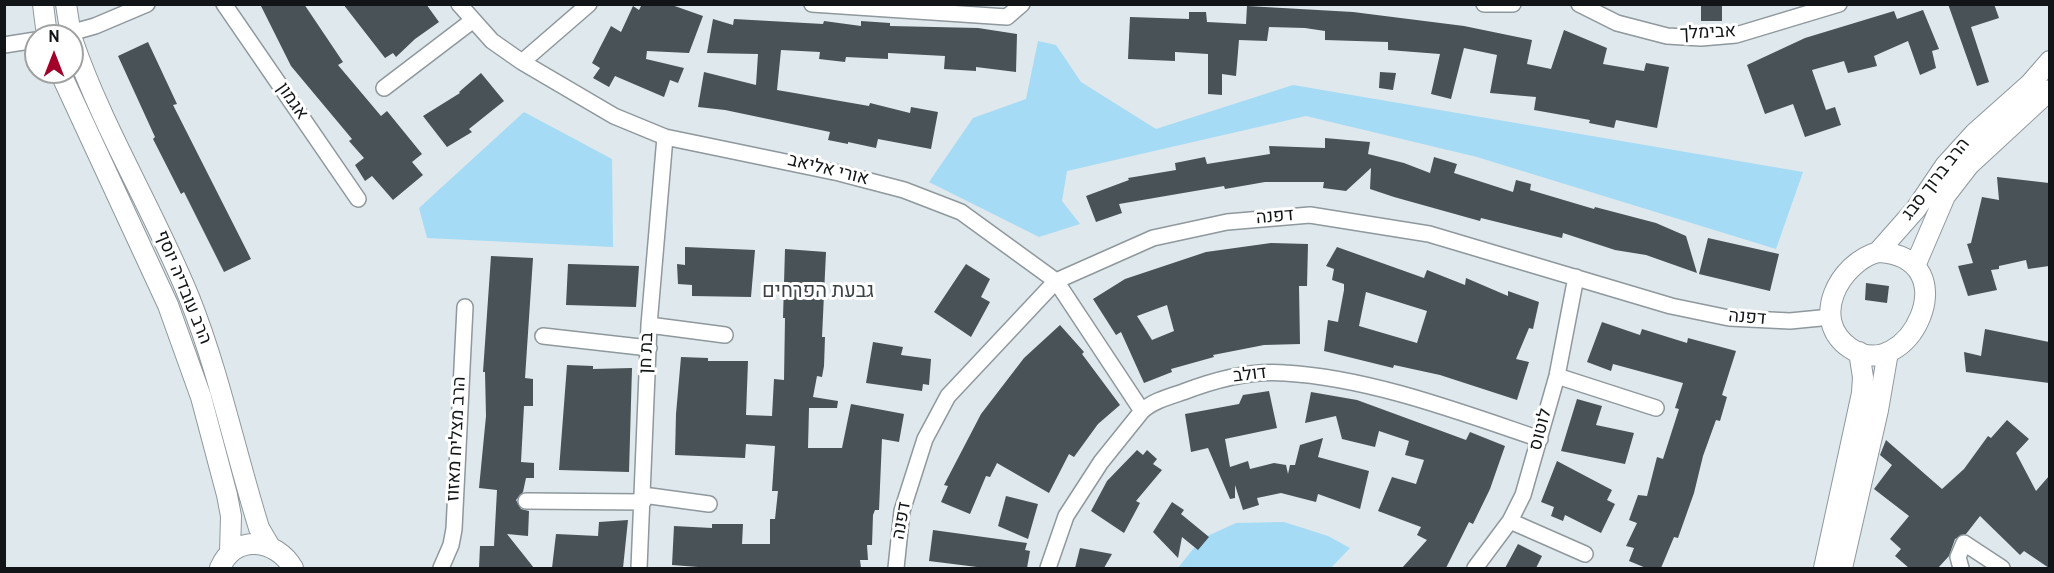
<!DOCTYPE html>
<html>
<head>
<meta charset="utf-8">
<style>
  body { margin:0 }
  #map { position:relative; width:2054px; height:573px; overflow:hidden; background:#dee8ed; font-family:Overpass,sans-serif }
  canvas { display:block }
  .frame { position:absolute; inset:0; border:6px solid #111517; pointer-events:none }
  .north { position:absolute; left:24px; top:24px; width:60px; height:60px; box-sizing:border-box; background:#fff; border:2px solid #a0a1a2; border-radius:50%; rotate:0deg; font-size:16px; font-weight:700; line-height:24px; text-align:center; color:#111517 }
  .north::after { content:''; display:block; margin:auto; width:21px; height:27px; background:#a2022a; clip-path:polygon(50% 0,100% 100%,50% 72%,0 100%) }
</style>
</head>
<body>
<div id="map">
<canvas width="2054" height="573"></canvas>
<div class="frame"></div>
<div class="north">N</div>
</div>
<script>
const ctx = document.querySelector('canvas').getContext('2d');
ctx.lineJoin = 'round';
function paint(path, color) { ctx.fillStyle = color; ctx.fill(path, 'evenodd'); }
function stroke(path, color, width, dash) { ctx.strokeStyle = color; ctx.lineWidth = width; ctx.lineCap = dash ? 'butt' : 'round'; ctx.setLineDash(dash || []); ctx.stroke(path); }
function drawText(font, color, halo, rows, align = 'center') {
  ctx.font = font + ' Overpass,Heebo,sans-serif'; ctx.lineWidth = 6; ctx.setLineDash([]); ctx.textBaseline = 'middle'; ctx.strokeStyle = halo; ctx.fillStyle = color; for (const [text, x, y, turn = 0] of rows) {
    ctx.save(); ctx.translate(x, y); ctx.rotate((+turn || 0) * Math.PI / 180); ctx.textAlign = isNaN(turn) ? turn : align; if (halo) ctx.strokeText(text, 0, 0); ctx.fillText(text, 0, 0); ctx.restore();
  }
}
paint(new Path2D(`
  M1038,41L1056,45L1081,82L1156,129L1293,85L1803,172L1776,249L1477,157L1306,116L1067,171L1062,201L1080,224L1039,237L929,182L973,118L1026,99Z
  M524,112L612,159L613,247L427,238L419,208Z
  M1284,522L1328,536L1350,548L1331,568H1178L1201,539L1236,523Z`), '#a5dbf5');
paint(new Path2D(`
  M260,4H304L343,62L338,65L381,116L387,111L422,154L412,162L423,175L393,200L372,176L365,181L355,165L364,158L349,141L352,139L291,66Z
  M343,4H426L439,22L415,39L396,57L393,53L385,58Z
  M642,4H669L703,16L689,53L647,51L646,59L684,68L678,83L670,80L664,97L615,76L609,87L593,78L600,68L592,63L611,26L621,32L633,6L639,10Z
  M1701,4H1722V21H1701Z
  M1948,4H1994L1999,18L1971,27L1989,82L1977,86Z
  M1247,6L1353,12L1464,26L1532,40L1527,64L1551,69L1564,30L1607,48L1603,64L1644,71L1646,63L1669,67L1657,128L1616,120L1614,128L1589,123L1590,120L1534,110L1536,97L1490,93L1497,55L1464,48L1451,99L1431,94L1440,54L1388,50V42L1325,40V31L1305,28L1269,27L1267,41L1239,40L1236,76L1222,74V95L1208,94V54L1175,52V61L1128,59L1130,17L1189,19V12H1206L1207,22L1246,24Z
  M1923,10L1939,49L1932,51L1936,68L1920,75L1908,41L1874,56L1877,66L1848,73L1844,61L1812,70L1826,110L1835,107L1841,125L1805,137L1793,104L1765,114L1747,65L1805,38L1894,11L1897,19Z
  M713,19L733,25L734,19L823,24L824,21L861,26V21L890,23V26L978,28L1017,34L1016,72L976,67V71L944,69L945,56L888,53V59L846,57L845,62L819,59L820,52L781,50L777,90L869,106L870,103L910,113L911,107L938,112L931,149L878,139L876,148L848,142V144L828,140L830,132L725,110L698,107L704,72L756,85L758,54L707,53Z
  M148,42L177,104L173,105L251,259L224,272L184,192L181,194L153,139L155,137L118,56Z
  M1380,72L1396,73L1393,90L1379,88Z
  M481,73L504,101L469,129L472,132L447,147L423,116L460,93L459,92Z
  M1325,138L1370,142L1368,154L1404,163L1430,173L1434,157L1457,164L1454,173L1513,192L1516,180L1531,184L1530,190L1594,209L1595,207L1656,223L1686,236L1697,273L1646,255L1615,250L1563,233L1562,238L1481,218L1480,221L1394,197L1370,189L1371,168L1346,191L1323,188L1324,182H1265L1225,189L1224,186L1119,204L1122,213L1096,222L1086,196L1129,180L1128,178L1176,170L1175,163L1205,157L1207,164L1270,154L1269,146L1325,148Z
  M1997,177L2049,183V266L2028,269L2026,260L1999,266V269L1991,270L1997,290L1968,296L1958,266L1973,263L1967,244L1971,243L1982,197L1999,200Z
  M1708,238L1779,254L1770,291L1699,274Z
  M1271,243L1308,244L1307,286H1299L1300,344L1264,345L1213,355L1214,357L1171,369L1172,372L1144,383L1121,332L1116,335L1093,299L1125,279L1206,252ZM1167,305L1174,331L1152,340L1137,316Z
  M685,247L755,250L751,297L692,296V285L678,284L677,264L685,265Z
  M1337,247L1424,278L1427,270L1465,285L1466,278L1508,296V291L1539,302L1533,329L1529,328L1516,359L1529,362L1517,400L1440,375L1394,365L1393,368L1324,351L1328,320L1338,322L1344,290V284L1332,280L1334,269L1326,266ZM1366,292L1427,311L1417,343L1359,326Z
  M785,249L826,252L822,337H825L824,366L822,377L817,376L813,397L838,401L837,408H809L808,448H842L851,404L904,414L899,442L882,439L879,510H875L873,515L872,545H867L868,560H860L861,568H711L672,565L674,526L712,528V524H743L742,544H770V519H775L778,491H772L775,446L746,444L745,458L675,455L676,414L681,357L708,358V361H748L746,415L772,416L774,379L784,380L785,318H783Z
  M491,256L533,258L525,378L533,379V406H524L521,462L534,463V478H526L523,492L516,500L521,509L529,511L528,536L507,534L534,568H479L480,546H494L497,490L479,488L486,416L485,372H483Z
  M568,264L639,266L636,307L566,305Z
  M966,264L990,279L981,297L990,302L971,337L934,312Z
  M1866,283L1889,286L1887,303L1865,300Z
  M1602,322L1640,335L1642,329L1687,343L1688,338L1736,351L1722,395L1727,397L1720,421L1716,420L1703,456L1694,493L1678,538L1674,537L1661,568H1646L1629,561L1634,548L1626,546L1637,523L1629,520L1638,495L1647,496L1657,457L1663,459L1679,409L1675,408L1683,383L1613,364L1611,371L1587,362Z
  M1060,325L1084,352L1082,354L1120,405L1098,424L1074,457L1069,454L1049,493L997,463L990,477L986,476L970,514L941,502L948,486L944,485L981,414L1024,358Z
  M1985,329L2049,342V383L1966,372L1964,352L1981,356Z
  M873,342L903,347L901,355L931,359L929,385L923,384L922,391L866,383Z
  M567,365L593,366V369L632,368L629,472L559,470Z
  M1269,391L1277,428L1225,439L1230,467L1248,461L1250,469L1274,463L1286,465L1288,474L1290,465H1295L1300,445L1323,438L1318,457L1369,471L1360,509L1318,494L1316,502L1281,493L1257,498L1259,505L1243,510L1235,485V498L1230,499L1208,448L1191,452L1185,414L1239,404L1243,395Z
  M1311,392L1357,400L1466,440L1470,432L1505,446L1490,489L1473,524L1469,522L1446,568H1402L1427,540L1417,535L1421,527L1378,511L1392,477L1416,484L1424,460L1405,455L1409,441L1379,431L1375,447L1342,439L1336,416L1305,423Z
  M1577,399L1602,406L1596,425L1634,433L1625,464L1561,451Z
  M2007,420L2029,439L2016,453L2036,491L2049,476V568L2024,551L2020,555L1980,516L1966,534L1955,539L1949,556L1938,568H1909L1895,556L1901,549L1890,539L1909,516L1874,489L1892,465L1880,455L1886,440L1942,489L1964,469L1988,436L1991,438Z
  M1137,450L1143,455L1147,450L1157,459L1153,464L1162,470L1136,501L1140,503L1124,533L1091,511L1107,481Z
  M1557,461L1612,490L1607,500L1615,504L1601,533L1565,515L1563,521L1551,516L1554,507L1541,502Z
  M1006,496L1038,504L1028,539L998,526Z
  M1172,502L1184,510L1181,514L1209,537L1198,550L1182,537L1178,558L1153,532Z
  M628,520L623,568H552L556,534L598,536L599,522Z
  M933,530L1027,543L1025,550L1030,551L1027,568H985L929,561Z
  M1518,544L1542,556L1536,568H1505Z
  M1080,548L1112,554L1104,568H1075Z`), '#495256');
const street = new Path2D(`
  M224,4L358,199
  M459,4L492,41L522,62L614,116L665,137L839,173L904,190L961,212L1056,281L1142,411
  M812,4L1007,17L1022,4
  M1484,4H1513
  M1579,4L1617,23L1667,36L1701,38L1736,35L1839,4
  M70,33L95,26L147,4
  M4,45L36,40
  M522,62L589,4
  M384,88L472,21
  M649,325L725,335
  M543,336L649,348
  M1557,376L1656,408
  M643,495L709,504
  M526,501L643,502
  M1510,521L1585,554
  M441,568L451,545L454,529L465,307
  M639,568L649,325L665,137
  M896,568L902,511L925,439L948,396L1056,281L1153,238L1227,222L1310,215L1429,234L1671,306L1729,318L1790,321L1831,317
  M1048,568L1066,516L1101,462L1142,411C1153,401 1168,397 1183,392C1214,380 1251,370 1285,373C1370,378 1460,412 1540,439
  M1475,568L1510,521L1523,495L1557,376L1576,277
  M1961,568L1958,557L1964,543L2002,568`);
const secondary = new Path2D(`
  M43,4L47,36
  M66,4L71,36
  M72,39C103,129 153,209 189,297C219,372 235,451 259,528L269,545
  M60,72L168,305L201,397L227,495L231,516L230,553
  M1878,252C1971,257 1907,388 1850,348C1809,320 1839,263 1878,252Z
  M1878,252L1916,209L1945,166L1975,133L2030,84L2050,61
  M1915,266L1945,196L1969,165L2050,90
  M220,568C235,533 276,539 293,568
  M1824,568L1862,393L1863,377L1859,352
  M1842,568L1878,410L1888,352`);
stroke(street, '#8e989d', 18);
stroke(secondary, '#8e989d', 22);
stroke(street, '#fff', 15);
stroke(secondary, '#fff', 20);
drawText('18px', '#111517', '#fff', [
  ["אבימלך",1708,34,-3],
  ["אגמון",291,102,55],
  ["אורי אליאב",828,171,14],
  ["הרב ברוך סבג",1937,180,-52],
  ["דפנה",1275,218,-5],
  ["הרב עובדיה יוסף",182,288,68],
  ["דפנה",1747,319,5],
  ["בת חן",648,353,-88],
  ["דולב",1250,376,-7],
  ["לוטוס",1542,430,-75],
  ["הרב מצליח מאזוז",458,439,-87],
  ["דפנה",903,521,-80]
]);
drawText('20px', '#3a4246', '#fff', [
  ["גבעת הפרחים",818,293]
]);
</script>
</body>
</html>
